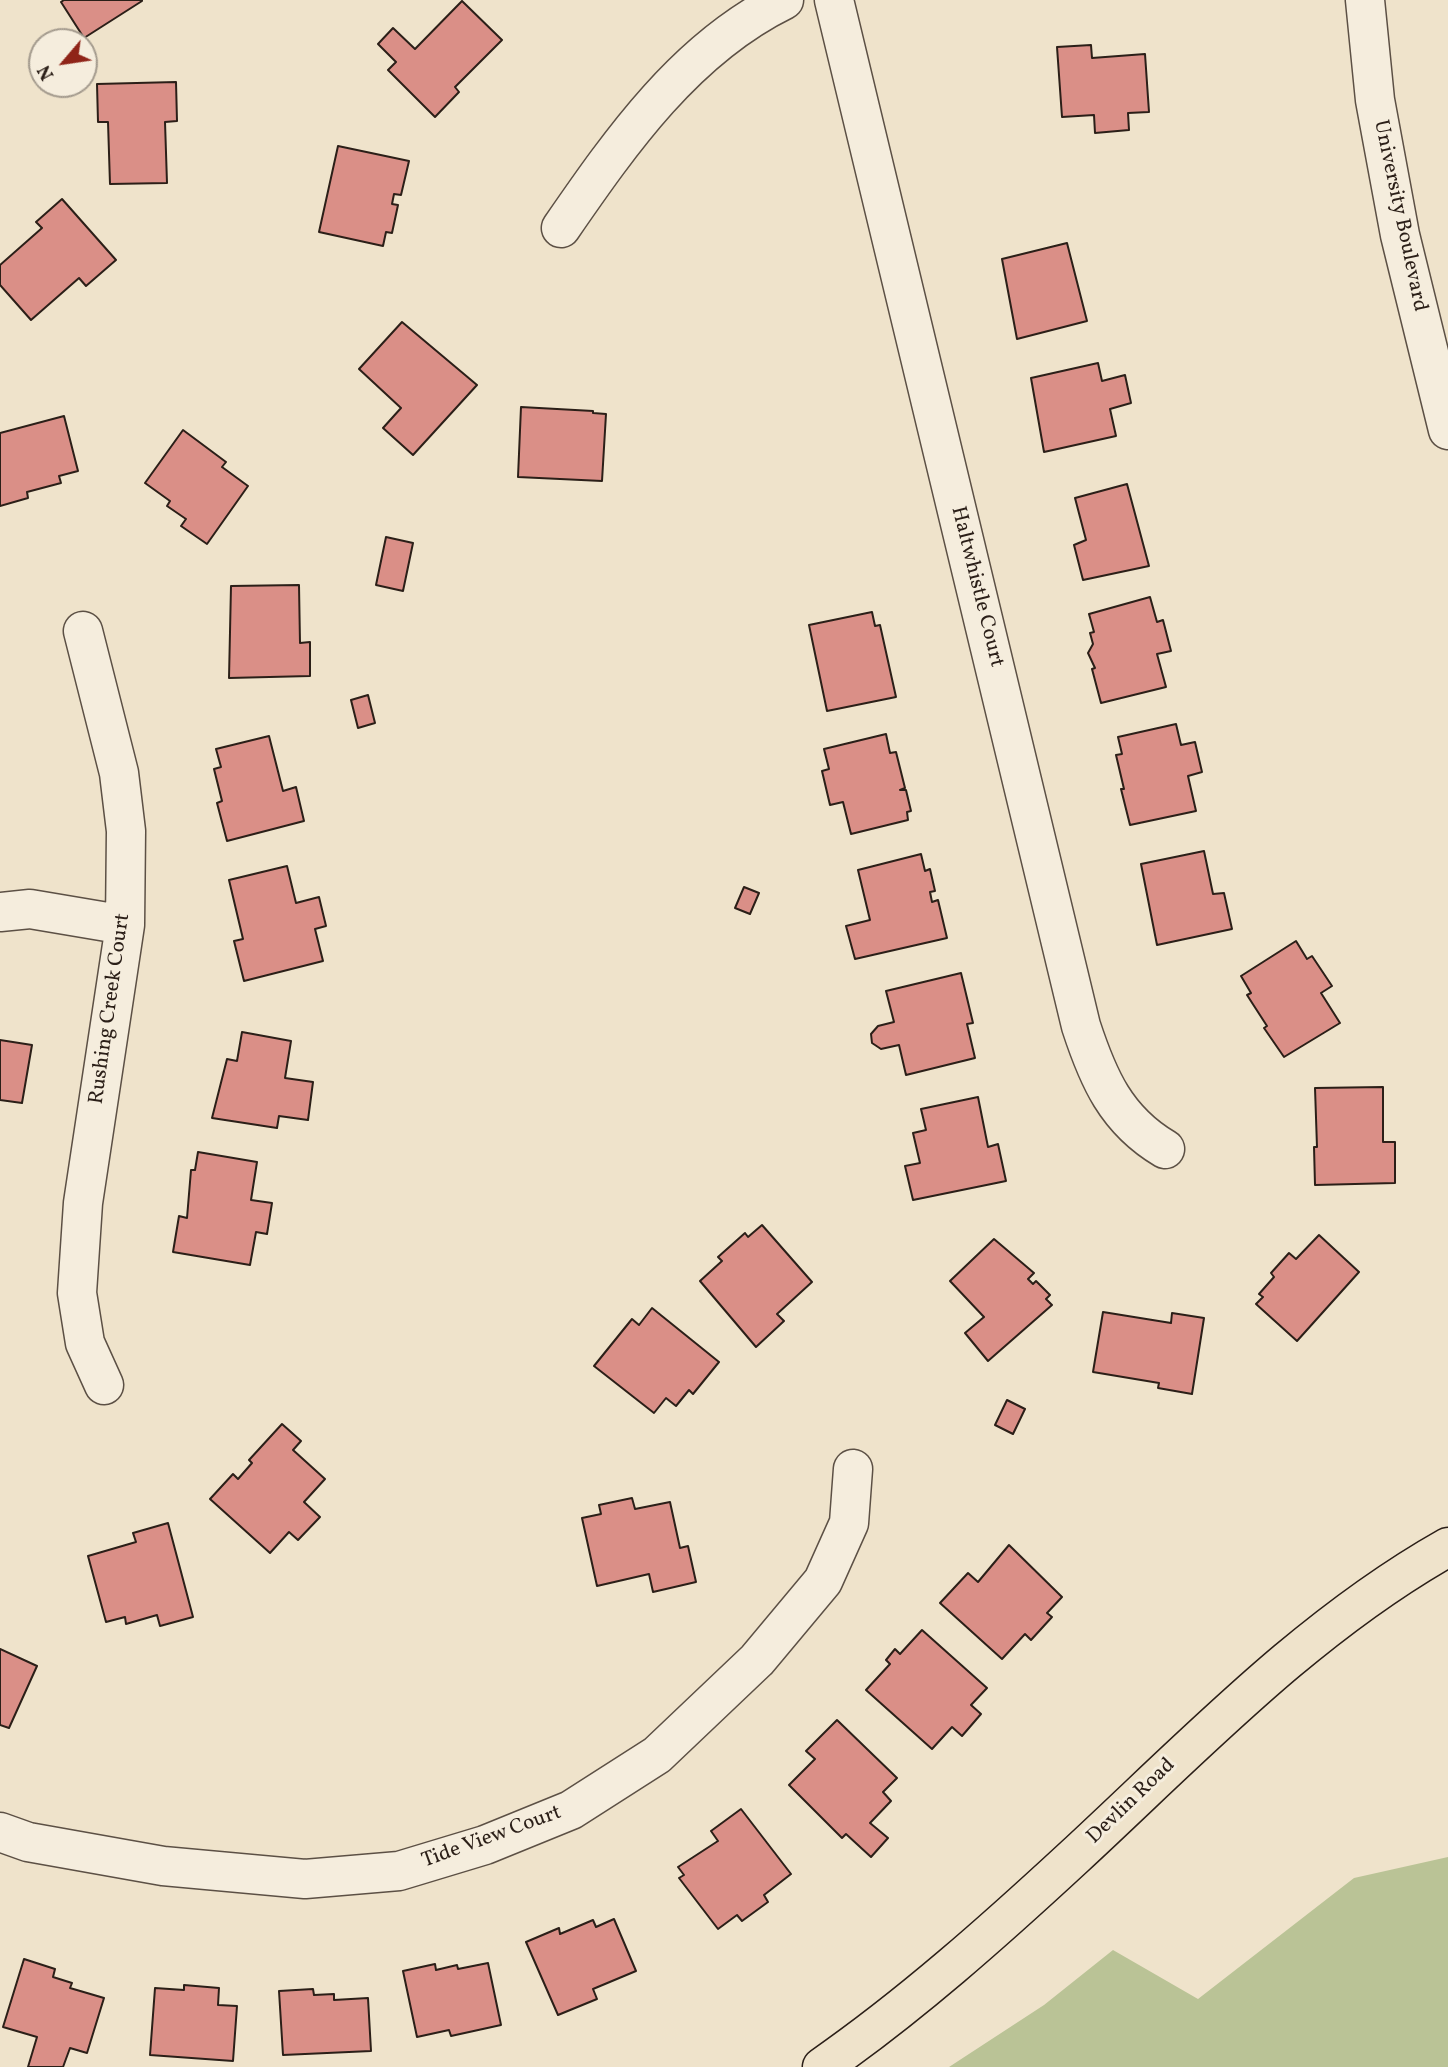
<!DOCTYPE html>
<html>
<head>
<meta charset="utf-8">
<style>
  body { margin:0 }
  #map { position:relative; width:1448px; height:2067px; overflow:hidden; background:#efe3cb; font-family:Vollkorn,serif }
  canvas { display:block }
  .north { position:absolute; left:28px; top:28px; width:70px; height:70px; box-sizing:border-box; background:#f5eddd; border:2px solid #a49b8e; border-radius:50%; rotate:241deg; font-size:19px; font-weight:700; line-height:28px; text-align:center; color:#2b1f18 }
  .north::after { content:''; display:block; margin:auto; width:24px; height:32px; background:#8f2418; clip-path:polygon(50% 0,100% 100%,50% 72%,0 100%) }
</style>
</head>
<body>
<div id="map">
<canvas width="1448" height="2067"></canvas>
<div class="north">N</div>
</div>
<script>
const ctx = document.querySelector('canvas').getContext('2d');
ctx.lineJoin = 'round';
function paint(path, color) { ctx.fillStyle = color; ctx.fill(path, 'evenodd'); }
function stroke(path, color, width, dash) { ctx.strokeStyle = color; ctx.lineWidth = width; ctx.lineCap = dash ? 'butt' : 'round'; ctx.setLineDash(dash || []); ctx.stroke(path); }
function drawText(font, color, halo, rows, align = 'center') {
  ctx.font = font + ' Vollkorn,serif'; ctx.lineWidth = 6; ctx.setLineDash([]); ctx.textBaseline = 'middle'; ctx.strokeStyle = halo; ctx.fillStyle = color; for (const [text, x, y, turn = 0] of rows) {
    ctx.save(); ctx.translate(x, y); ctx.rotate((+turn || 0) * Math.PI / 180); ctx.textAlign = isNaN(turn) ? turn : align; if (halo) ctx.strokeText(text, 0, 0); ctx.fillText(text, 0, 0); ctx.restore();
  }
}
paint(new Path2D(`
  M1448,1857V2067H949L1044,2005L1113,1950L1198,1999L1354,1878Z`), '#bac396');
const building = new Path2D(`
  M64,0H142V1L84,38L61,2Z
  M462,1L502,40L455,87L459,92L435,117L388,70L396,62L378,44L393,28L415,49Z
  M1091,45L1092,58L1145,54L1149,112L1128,113L1129,130L1095,133L1094,115L1062,117L1057,47Z
  M176,82L177,121L165,122L167,183L110,184L108,122H98L97,84Z
  M338,146L409,161L401,195L394,194L392,204L398,205L392,233L386,232L383,246L319,232Z
  M62,199L116,260L86,286L79,278L31,320L0,285V265L42,228L36,222Z
  M1067,243L1087,321L1017,339L1002,259Z
  M402,322L477,385L413,455L383,428L401,408L359,369Z
  M1098,363L1102,381L1125,375L1131,403L1110,409L1116,436L1044,452L1031,378Z
  M521,407L593,411V413L606,414L602,481L518,477Z
  M64,416L78,471L59,476L61,483L27,492L28,498L0,506V433Z
  M183,430L226,462L222,467L248,486L207,544L181,526L186,519L167,506L170,501L145,483Z
  M1127,484L1149,566L1083,580L1074,545L1086,540L1075,498Z
  M386,537L413,543L403,591L376,585Z
  M299,585L300,643L310,642V676L229,678L231,586Z
  M1150,597L1157,622L1163,620L1171,651L1157,654L1166,687L1101,703L1092,669L1095,668L1088,653L1093,644L1090,633L1094,632L1089,614Z
  M872,612L875,626L880,625L896,697L827,711L809,625Z
  M368,695L375,723L358,728L351,700Z
  M1176,724L1181,745L1195,742L1202,772L1188,776L1196,811L1130,825L1121,789H1124L1116,755L1122,754L1118,737Z
  M886,734L890,753L896,752L905,788L900,790H906L911,811L907,812L908,820L851,834L843,802L830,805L822,771L829,769L824,749Z
  M269,736L283,791L296,787L304,821L227,841L217,803L222,801L214,769L221,767L216,749Z
  M1204,851L1213,894L1224,893L1232,929L1157,945L1141,864Z
  M921,854L925,871L930,869L935,891L930,892L932,902L938,900L947,938L855,959L846,926L870,920L858,870Z
  M287,866L296,903L319,897L326,926L315,929L323,961L244,981L234,941L243,939L229,880Z
  M744,887L759,893L750,914L735,908Z
  M1296,941L1307,959L1312,956L1332,986L1321,993L1340,1023L1284,1057L1264,1028L1267,1026L1247,995L1251,993L1241,976Z
  M961,973L973,1023L967,1024L975,1058L906,1075L899,1045L881,1049L872,1043L871,1034L878,1026L894,1022L886,991Z
  M242,1032L291,1041L285,1078L313,1082L308,1120L279,1116L277,1128L212,1118L227,1059L237,1061Z
  M0,1040L32,1045L22,1103L0,1100Z
  M1383,1087V1142H1395V1183L1315,1185L1314,1147H1317L1315,1088Z
  M978,1097L988,1147L998,1144L1006,1181L913,1200L905,1166L920,1163L913,1133L926,1130L921,1109Z
  M198,1152L257,1162L251,1200L272,1203L267,1234L256,1232L250,1265L173,1252L179,1216L187,1218L191,1170H195Z
  M762,1225L812,1282L777,1314L784,1321L756,1347L700,1281L722,1261L718,1257L745,1233L748,1237Z
  M1319,1235L1359,1272L1297,1341L1256,1304L1263,1297L1259,1294L1274,1277L1271,1273L1289,1253L1296,1259Z
  M994,1239L1034,1273L1028,1279L1033,1284L1036,1281L1050,1295L1046,1299L1052,1305L988,1361L965,1333L984,1317L950,1281Z
  M652,1308L719,1362L693,1394L689,1390L676,1406L666,1398L654,1413L594,1366L632,1319L639,1325Z
  M1103,1312L1171,1323L1172,1313L1204,1318L1192,1394L1158,1388L1159,1383L1093,1372Z
  M1007,1400L1025,1409L1013,1434L995,1425Z
  M282,1424L301,1441L293,1450L325,1479L304,1502L320,1517L298,1540L289,1532L270,1553L210,1499L233,1474L238,1479L252,1463L249,1460Z
  M632,1498L635,1509L670,1502L680,1548L688,1546L696,1582L653,1592L649,1574L597,1586L582,1518L601,1514L599,1505Z
  M168,1523L193,1617L160,1626L157,1615L126,1624L125,1617L106,1622L88,1556L136,1542L133,1533Z
  M1009,1545L1062,1597L1047,1613L1052,1617L1031,1640L1025,1634L1002,1659L940,1603L968,1573L978,1582Z
  M922,1630L987,1688L971,1705L981,1714L962,1736L952,1727L932,1749L866,1690L890,1664L886,1660L895,1649L900,1654Z
  M0,1649L37,1666L9,1728L0,1725Z
  M837,1720L897,1778L883,1792L891,1801L870,1823L888,1838L871,1857L846,1834L842,1838L789,1785L815,1759L806,1751Z
  M741,1809L791,1874L764,1895L768,1902L742,1921L737,1915L718,1929L679,1878L684,1875L678,1867L718,1841L711,1831Z
  M614,1919L636,1971L593,1989L597,1999L558,2015L526,1942L559,1928L560,1934L593,1920L596,1927Z
  M24,1959L55,1969L53,1977L72,1983L70,1988L104,1998L87,2053L70,2048L63,2067H28L37,2037L3,2027Z
  M488,1963L501,2025L451,2036L449,2030L417,2037L403,1971L435,1964L436,1970L457,1965L458,1969Z
  M184,1985L219,1988L218,2005L237,2006L233,2061L150,2055L155,1988L184,1990Z
  M313,1989L314,1995L334,1994V2000L368,1998L371,2051L283,2055L279,1991Z`);
paint(building, '#da8f87');
stroke(building, '#2b1f18', 2);
const minor = new Path2D(`
  M834,0C914,343 1000,684 1081,1026C1098,1078 1116,1120 1165,1149
  M1365,0L1375,100L1400,235L1448,430
  M561,228C621,141 686,48 784,0
  M83,631L119,773L126,831L125,925L83,1203L77,1293L85,1343L104,1385
  M0,912L30,909L125,925
  M0,1832L28,1842L163,1866L305,1879L399,1871L485,1845L571,1810L657,1755L757,1660L823,1581L849,1523L853,1469`);
const major = new Path2D(`
  M822,2067C911,2005 994,1931 1074,1857C1193,1747 1306,1627 1448,1547`);
stroke(minor, '#5c5045', 41);
stroke(major, '#2b1f18', 41);
stroke(minor, '#f5eddd', 38);
stroke(major, '#efe3cb', 38);
drawText('21px', '#2b1f18', '#f5eddd', [
  ["University Boulevard",1399,216,78],
  ["Haltwhistle Court",976,587,76],
  ["Rushing Creek Court",111,1009,-82],
  ["Devlin Road",1132,1802,-44],
  ["Tide View Court",492,1838,-20]
]);
</script>
</body>
</html>
